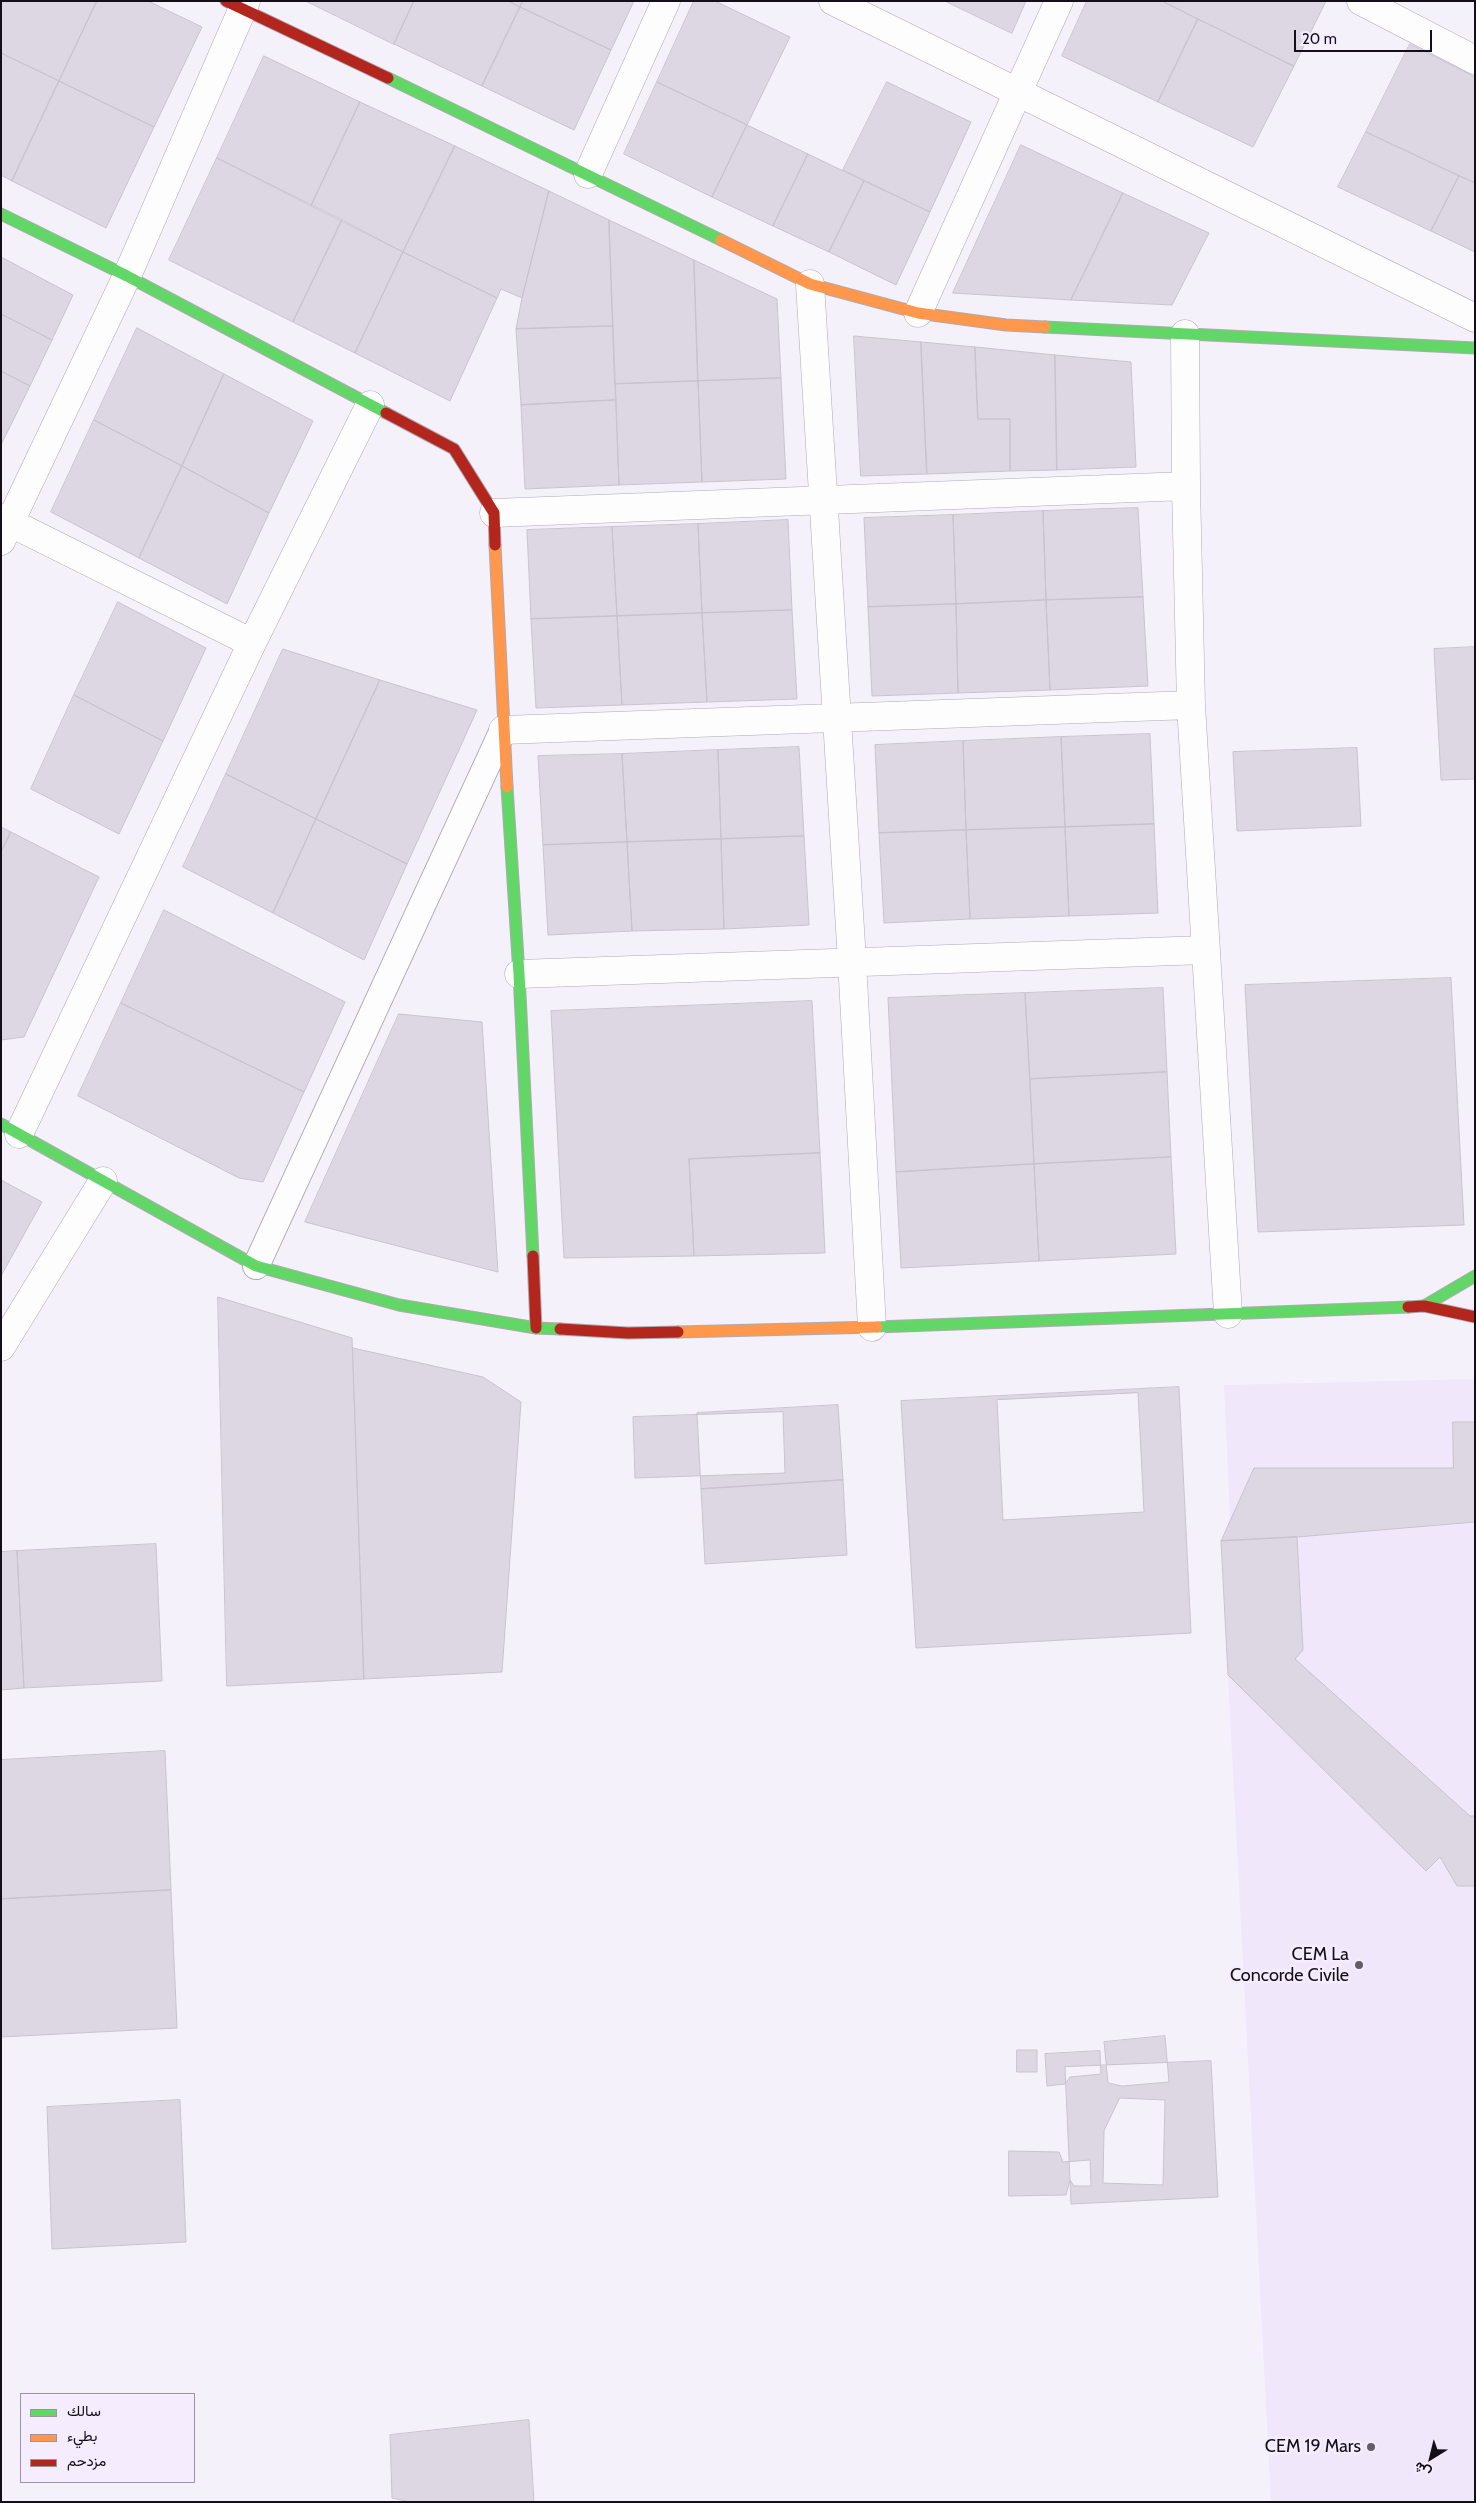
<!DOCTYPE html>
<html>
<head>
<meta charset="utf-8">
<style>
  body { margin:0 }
  #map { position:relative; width:1476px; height:2503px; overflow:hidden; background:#f5f1fa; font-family:Cabin,Vazirmatn,sans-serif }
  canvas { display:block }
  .frame { position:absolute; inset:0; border:2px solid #130e17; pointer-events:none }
  .legend { position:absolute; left:20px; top:2393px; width:175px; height:90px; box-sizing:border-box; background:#f5edfe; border:1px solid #9b94a2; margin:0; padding:6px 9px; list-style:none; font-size:15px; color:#130e17 }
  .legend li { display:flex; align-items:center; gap:10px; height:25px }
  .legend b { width:25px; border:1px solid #9b94a2 }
  .north { position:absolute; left:1406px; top:2433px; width:50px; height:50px; -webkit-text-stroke:4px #f5edfe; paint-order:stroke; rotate:216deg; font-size:14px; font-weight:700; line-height:20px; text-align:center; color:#130e17 }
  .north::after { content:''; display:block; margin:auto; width:18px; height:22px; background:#130e17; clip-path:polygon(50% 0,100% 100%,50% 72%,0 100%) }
  .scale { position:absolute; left:1294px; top:30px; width:138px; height:22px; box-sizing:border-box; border:2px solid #130e17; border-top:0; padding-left:6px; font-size:15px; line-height:18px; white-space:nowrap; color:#130e17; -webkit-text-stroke:4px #f5edfe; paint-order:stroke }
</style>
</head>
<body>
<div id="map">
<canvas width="1476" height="2503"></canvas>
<div class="frame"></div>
<ul class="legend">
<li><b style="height:6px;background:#63d668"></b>سالك</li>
<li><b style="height:6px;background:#ff974d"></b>بطيء</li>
<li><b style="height:6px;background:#b3261e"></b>مزدحم</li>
</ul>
<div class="north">ش</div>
<div class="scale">20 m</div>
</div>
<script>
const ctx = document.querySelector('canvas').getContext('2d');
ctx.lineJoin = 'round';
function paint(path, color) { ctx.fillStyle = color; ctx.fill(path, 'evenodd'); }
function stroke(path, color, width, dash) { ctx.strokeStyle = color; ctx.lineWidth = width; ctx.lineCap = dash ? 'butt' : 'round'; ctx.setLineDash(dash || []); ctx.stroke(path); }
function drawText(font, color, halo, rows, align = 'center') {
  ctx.font = font + ' Cabin,sans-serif'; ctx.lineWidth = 5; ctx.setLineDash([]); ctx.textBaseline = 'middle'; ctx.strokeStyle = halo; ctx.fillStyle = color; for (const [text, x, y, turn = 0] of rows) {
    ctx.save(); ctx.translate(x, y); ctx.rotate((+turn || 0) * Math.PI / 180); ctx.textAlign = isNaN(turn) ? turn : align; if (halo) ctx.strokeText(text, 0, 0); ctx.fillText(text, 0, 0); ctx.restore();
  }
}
paint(new Path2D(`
  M1475,1379V2502H1271L1221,1541L1230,1518L1224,1385Z`), '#f0e7fb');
const building = new Path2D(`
  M1,1H97L59,81L1,53Z
  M97,1H148L202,27L154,127L59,81Z
  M306,1H414L394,44Z
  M414,1H508L520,7L482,86L394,44Z
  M508,1H523L520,7Z
  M523,1H634L611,50L520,7Z
  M694,1H715L790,37L747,125L657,82Z
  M945,1H1026L1012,33Z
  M1087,1H1162L1198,19L1158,102L1062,56Z
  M1162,1H1326L1294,66Z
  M520,7L611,50L574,130L482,86Z
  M1198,19L1294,66L1253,147L1158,102Z
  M1410,44L1475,77V183L1366,132Z
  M1,53L59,81L12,181L1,175Z
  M264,56L360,102L311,206L217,158Z
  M59,81L154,127L106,228L12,181Z
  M657,82L747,125L712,197L624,154Z
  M887,82L971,122L930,212L843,170Z
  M360,102L455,146L403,252L311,206Z
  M747,125L808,154L773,226L712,197Z
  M1366,132L1459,176L1431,231L1338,187Z
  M1021,145L1123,193L1071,300L953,293Z
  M455,146L549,191L522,298L501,289L497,298L403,252Z
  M808,154L864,181L829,252L773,226Z
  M217,158L342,220L293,322L169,260Z
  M1459,176L1475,183V252L1431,231Z
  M864,181L930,212L896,285L829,252Z
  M549,191L609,220L613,326L516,329L522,298Z
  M1123,193L1209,233L1172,305L1071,300Z
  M342,220L403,252L355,353L293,322Z
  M609,220L694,260L698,381L615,384Z
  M403,252L497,298L450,401L355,353Z
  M1,257L73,295L52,340L1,314Z
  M694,260L777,299L781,378L698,381Z
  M1,314L52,340L30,386L1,371Z
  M613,326L616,400L521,405L516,329Z
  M137,328L224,374L182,466L94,420Z
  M854,336L921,342L927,474L861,476Z
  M921,342L975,347L978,419H1010V471L927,474Z
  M975,347L1055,355L1057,470L1010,471V419H978Z
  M1055,355L1131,362L1136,467L1057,470Z
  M1,371L30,386L1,445Z
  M224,374L313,421L269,513L182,466Z
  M781,378L786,479L702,482L698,381Z
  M698,381L702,482L619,485L615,384Z
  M616,400L619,485L525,489L521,405Z
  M94,420L182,466L139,558L51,512Z
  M182,466L269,513L227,604L139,558Z
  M1138,508L1143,597L1046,600L1043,511Z
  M1043,511L1046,600L956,604L953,515Z
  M953,515L956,604L868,607L864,518Z
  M788,520L792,610L702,613L698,524Z
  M698,524L702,613L617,616L612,527Z
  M612,527L617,616L531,619L527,530Z
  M1143,597L1148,686L1050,690L1046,600Z
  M1046,600L1050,690L958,693L956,604Z
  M118,602L206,648L163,741L74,695Z
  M956,604L958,693L872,696L868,607Z
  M792,610L797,699L707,702L702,613Z
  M702,613L707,702L622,705L617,616Z
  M617,616L622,705L536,708L531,619Z
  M1475,647V779L1441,780L1434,649Z
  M283,649L380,680L316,819L226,774Z
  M380,680L477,710L407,864L316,819Z
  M74,695L163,741L119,834L31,789Z
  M1150,734L1154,824L1065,827L1061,737Z
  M1061,737L1065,827L966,830L963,741Z
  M963,741L966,830L879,833L875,745Z
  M799,747L804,836L721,839L718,750Z
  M1357,748L1361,826L1237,831L1233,752Z
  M718,750L721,839L627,842L622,754Z
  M622,754L627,842L543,845L538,756Z
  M226,774L316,819L273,913L183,867Z
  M316,819L407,864L364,960L273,913Z
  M1154,824L1158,913L1069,916L1065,827Z
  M1,827L11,832L1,852Z
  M1065,827L1069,916L970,919L966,830Z
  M966,830L970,919L884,923L879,833Z
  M11,832L99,877L24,1037L1,1040V852Z
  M804,836L809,925L724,929L721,839Z
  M721,839L724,929L632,931L627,842Z
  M627,842L632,931L548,935L543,845Z
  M164,910L345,1002L304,1092L121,1003Z
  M1451,978L1464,1225L1258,1232L1245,985Z
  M1163,988L1167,1072L1030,1079L1025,993Z
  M1025,993L1034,1164L896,1172L888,998Z
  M812,1001L820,1153L689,1159L694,1256L564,1258L551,1011Z
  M121,1003L304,1092L263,1182L239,1178L78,1096Z
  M399,1014L482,1022L498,1272L305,1222Z
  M1167,1072L1171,1157L1034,1164L1030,1079Z
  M820,1153L825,1253L694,1256L689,1159Z
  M1171,1157L1176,1254L1039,1261L1034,1164Z
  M1034,1164L1039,1261L901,1268L896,1172Z
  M1,1180L42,1202L1,1276Z
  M218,1297L352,1338L364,1679L227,1686Z
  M353,1348L483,1377L521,1402L502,1672L364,1679Z
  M1179,1387L1191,1633L916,1648L901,1401Z
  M1138,1393L1144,1512L1003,1520L997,1400Z
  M838,1405L843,1480L701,1489L697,1413Z
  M783,1412L785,1473L635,1478L633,1417Z
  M1453,1422H1475V1522L1297,1537L1221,1541L1254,1468H1453Z
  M843,1480L847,1555L705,1564L701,1489Z
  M1297,1537L1303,1650L1295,1659L1470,1816H1475V1886H1457L1440,1857L1426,1871L1228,1675L1221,1541Z
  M156,1544L162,1681L24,1688L17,1551Z
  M17,1551L24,1688L1,1690V1552Z
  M165,1751L171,1890L1,1899V1760Z
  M171,1890L177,2028L1,2037V1899Z
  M1165,2036L1169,2082L1122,2086L1108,2083L1104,2042Z
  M1017,2050H1037V2072H1017Z
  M1100,2051L1101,2074L1070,2077L1065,2084L1047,2086L1045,2054Z
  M1211,2061L1218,2197L1071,2204L1065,2067Z
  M1120,2098L1165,2100L1163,2185L1103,2183L1104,2131Z
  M180,2100L186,2242L52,2249L47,2107Z
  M1009,2151L1059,2152L1063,2162L1090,2160L1091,2186H1074L1070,2180L1066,2195L1009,2196Z
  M529,2420L534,2502H410L392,2498L390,2435Z`);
paint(building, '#ddd7e4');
stroke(building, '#c8c4cd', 1);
const lane = new Path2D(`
  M256,1266L503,730`);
const street = new Path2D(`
  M833,1L1475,318
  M1361,1L1475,60
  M588,174L666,1
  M810,284L852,961L872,1327
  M918,313L1059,1
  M1185,334L1186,486L1191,705L1228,1314
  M494,513L1186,486
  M1,518L252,643
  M1,541L127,276L246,1
  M503,730L1191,705
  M519,974L1205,950
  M19,1134L252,643L370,405
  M1,1347L103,1181`);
const fast = new Path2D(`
  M388,78L721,240
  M1,214L127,276L386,413
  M1045,327L1475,348
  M507,787L519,974L533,1256
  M1,1124L256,1266L399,1305L536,1328L560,1329
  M1424,1306L1475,1276
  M877,1327L1408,1307`);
const slow = new Path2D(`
  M721,240L810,284L918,313L1006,325L1045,327
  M495,545L507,787
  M678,1332L877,1327`);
const jam = new Path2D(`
  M226,1L388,78
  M386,413L454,449L494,513L495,545
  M533,1256L536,1328
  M1408,1307L1424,1306L1475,1317
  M560,1329L628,1333L678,1332`);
stroke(lane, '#aeaab3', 28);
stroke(street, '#aeaab3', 29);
stroke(fast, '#aeaab3', 13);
stroke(slow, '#aeaab3', 13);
stroke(jam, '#aeaab3', 13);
stroke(lane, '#fefdfe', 26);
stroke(street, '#fefdfe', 28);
stroke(fast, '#63d668', 11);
stroke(slow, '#ff974d', 11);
stroke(jam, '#b3261e', 11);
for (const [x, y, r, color] of [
  [1359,1965,5,"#625d66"],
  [1371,2447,5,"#625d66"]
]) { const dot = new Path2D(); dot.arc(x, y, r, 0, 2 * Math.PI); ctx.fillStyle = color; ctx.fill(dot); stroke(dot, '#f5edfe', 2); }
drawText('18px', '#130e17', '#f5edfe', [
  ["CEM La",1349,1955],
  ["Concorde Civile",1349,1976],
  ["CEM 19 Mars",1361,2447]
], 'right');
</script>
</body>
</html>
